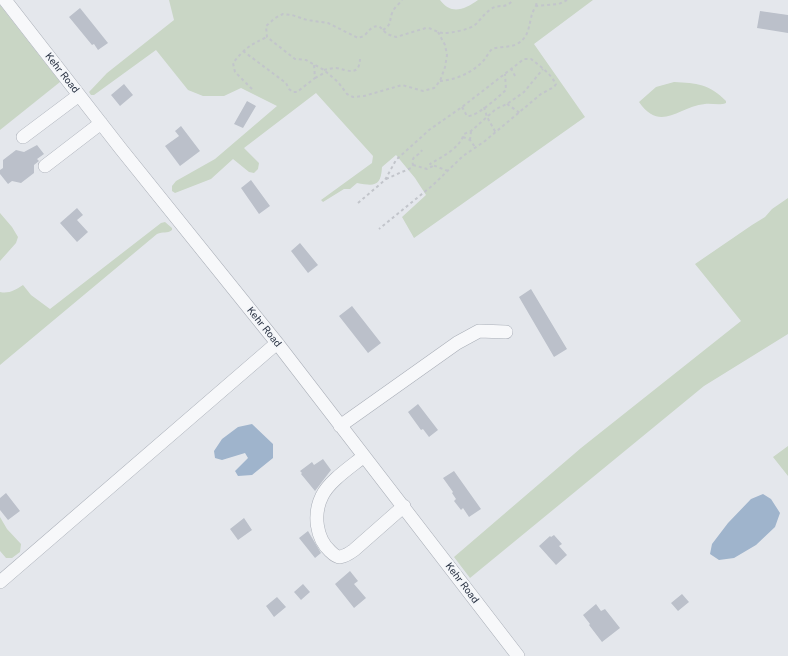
<!DOCTYPE html>
<html>
<head>
<meta charset="utf-8">
<style>
  body { margin:0 }
  canvas { display:block; background:#e4e7ec }
</style>
</head>
<body>
<canvas width="788" height="656"></canvas>
<script>
const ctx = document.querySelector('canvas').getContext('2d');
ctx.lineJoin = 'round';
function paint(path, color) { ctx.fillStyle = color; ctx.fill(path, 'evenodd'); }
function stroke(path, color, width, dash) { ctx.strokeStyle = color; ctx.lineWidth = width; ctx.lineCap = dash ? 'butt' : 'round'; ctx.setLineDash(dash || []); ctx.stroke(path); }
function drawText(font, color, halo, rows, align = 'center') {
  ctx.font = font + ' "Public Sans",sans-serif'; ctx.lineWidth = 4; ctx.setLineDash([]); ctx.textBaseline = 'middle'; ctx.strokeStyle = halo; ctx.fillStyle = color; for (const [text, x, y, turn = 0] of rows) {
    ctx.save(); ctx.translate(x, y); ctx.rotate((+turn || 0) * Math.PI / 180); ctx.textAlign = isNaN(turn) ? turn : align; if (halo) ctx.strokeText(text, 0, 0); ctx.fillText(text, 0, 0); ctx.restore();
  }
}
paint(new Path2D(`
  M169,0H440C451,15 464,10 478,0H593L534,44L585,117L414,238L402,217L426,195L415,178L396,155L382,167C381,187 374,186 357,183L350,189H344L323,202L321,200L372,163L373,156L316,93L244,148L259,163L258,169L254,173L249,172L233,159L211,179L175,193L172,191V186L176,181L215,159L277,106L241,88L224,96H203L188,90L156,50L94,95H91L89,92L107,73L174,20Z
  M0,5L60,82L0,130Z
  M674,82C697,83 709,84 726,101V103C719,106 712,103 705,104C677,107 661,133 639,102L656,87Z
  M788,198V334L704,386L470,578L454,557L581,448L741,321L695,264L752,225L765,217L772,209Z
  M0,213L12,227L18,237L16,243L0,261Z
  M165,222L172,228V230C167,234 163,231 157,234L0,365V292C9,294 15,290 23,285L31,295L50,309L161,223Z
  M788,446V476L773,457Z
  M0,517L7,529L21,544L20,552L12,558H6L0,551Z`), '#c9d6c5');
paint(new Path2D(`
  M252,424L273,444V458L252,475L238,476L235,471L248,458L245,453L222,460L215,458L214,451L222,439L238,427Z
  M763,494L771,499L780,513L775,527L756,545L734,558L719,560L710,554L712,544L728,523L751,499Z`), '#9fb4cc');
paint(new Path2D(`
  M80,8L108,43L98,50L94,44L92,45L69,17Z
  M760,11L788,15V33L757,28Z
  M124,84L133,95L120,106L111,95Z
  M247,101L256,106L243,128L234,124Z
  M181,126L200,151L180,166L165,146L179,136L175,131Z
  M37,145L44,154L37,159L39,161L34,165V173L21,183L12,181L8,184L0,174V170L3,168V160L16,150L24,152Z
  M251,180L270,206L259,214L241,188Z
  M77,208L83,215L77,220L88,232L77,242L60,223Z
  M300,243L318,265L308,273L291,251Z
  M531,289L567,349L554,357L519,297Z
  M352,306L381,343L368,353L339,316Z
  M418,404L438,430L429,437L423,429L421,430L408,412Z
  M323,459L331,470L315,491L301,474L302,473L300,471L312,462L314,465Z
  M454,471L481,509L469,517L463,508L461,510L454,501L456,499L452,493L453,492L443,478Z
  M6,493L20,511L8,520L0,510V498Z
  M244,518L252,530L238,540L230,529Z
  M308,531L321,553L315,558L299,538Z
  M554,535L562,544L559,546L567,555L556,565L539,546L550,536L551,537Z
  M350,571L358,581L354,584L366,598L354,608L335,584Z
  M303,584L310,592L301,600L294,592Z
  M682,594L689,602L678,611L671,603Z
  M277,597L286,607L274,617L266,606Z
  M596,604L601,611L605,609L620,628L602,642L589,625L590,624L583,615Z`), '#bbc0ca');
const minor = new Path2D(`
  M5,0L121,149L277,343L518,656
  M23,137L79,95
  M45,166L101,123
  M340,426L457,343L479,331L506,332
  M364,456C352,466 329,481 322,496C313,514 316,538 330,551C333,554 336,557 340,557C345,556 350,553 354,550L404,506
  M0,582L277,343`);
stroke(minor, '#a9aeb7', 14);
stroke(new Path2D(`
  M536,6L537,0
  M383,30C392,24 389,22 392,13C393,9 399,4 402,0
  M438,32L445,45L447,55L445,67L440,81L434,88L423,91L402,85L364,96L353,97L347,94L338,82L324,70L306,60L295,59L267,37L266,26L275,18L283,14L292,15L307,20L328,23L358,38L364,36C369,31 371,26 379,26L387,34L396,37L426,28C433,28 437,33 443,33C452,33 469,30 476,24C481,19 485,13 491,9C500,3 505,10 513,0
  M243,51L286,83L289,89L293,92H297L315,78L314,65
  M511,68L516,78
  M324,70C328,69 332,68 336,68C348,70 359,77 360,59
  M315,78L326,72
  M440,81C456,80 474,72 485,59C487,56 489,52 492,49C500,46 509,48 517,44C533,35 527,19 536,6L559,4L567,0
  M252,89L235,72L233,63C244,49 251,44 267,37
  M507,104L520,113
  M462,107L467,116C477,117 498,97 506,90L505,74
  M484,107L487,117L496,133
  M463,137L470,140L475,147
  M470,140L471,131
  M413,165L427,169L435,165
  M448,171L430,164C443,156 459,149 464,134L471,131L496,109L507,104L524,92L543,69
  M386,179L411,168L413,165C411,154 418,158 422,150
  M358,203L385,180L396,160L429,130L462,107L524,59H531C540,66 550,73 556,84L554,87L541,94L485,141L463,156L433,185L379,229`), '#c2c5cb', 2, [3, 3]);
stroke(minor, '#f7f8fa', 13);
drawText('10px', '#2b3445', '#f4f6f9', [
  ["Kehr Road",62,73,52],
  ["Kehr Road",264,327,51],
  ["Kehr Road",462,583,53]
]);
</script>
</body>
</html>
